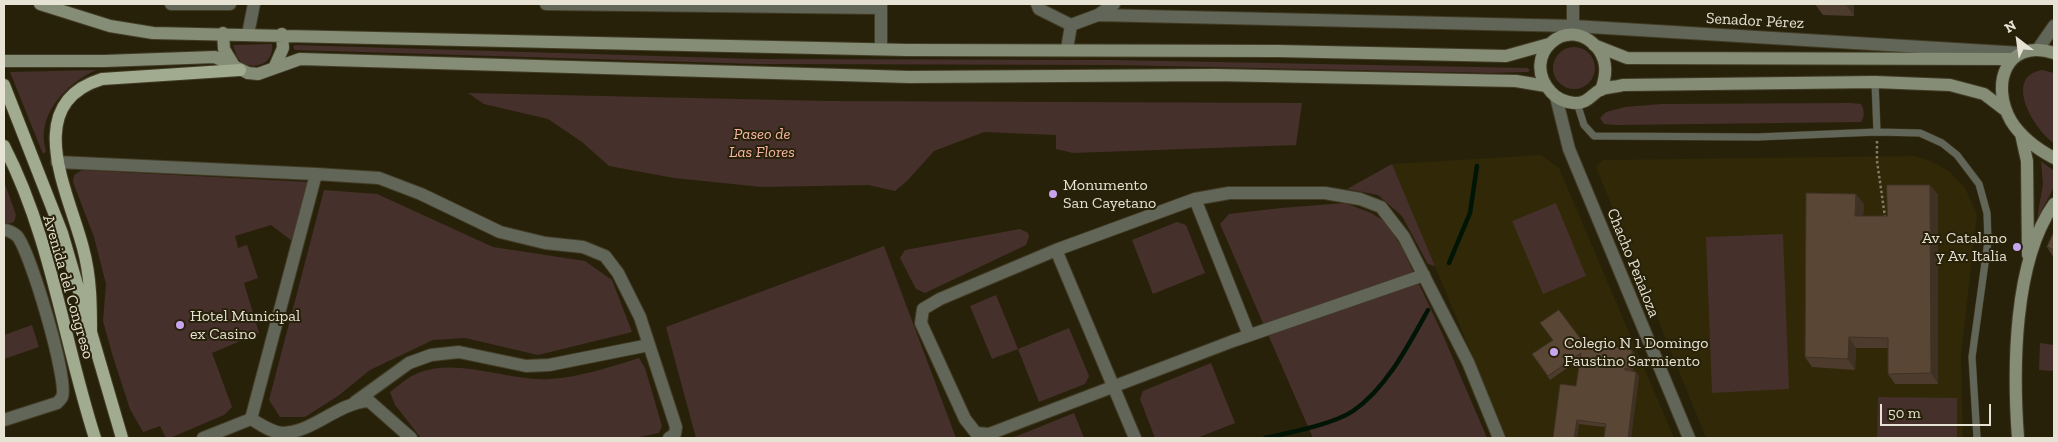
<!DOCTYPE html>
<html>
<head>
<meta charset="utf-8">
<style>
  body { margin:0 }
  #map { position:relative; width:2058px; height:442px; overflow:hidden; background:#282109; font-family:"Zilla Slab",serif }
  canvas { display:block }
  .frame { position:absolute; inset:0; border:5px solid #e6e2d4; pointer-events:none }
  .north { position:absolute; left:1993px; top:15px; width:50px; height:50px; -webkit-text-stroke:4px #282109; paint-order:stroke; rotate:330deg; font-size:14px; font-weight:700; line-height:20px; text-align:center; color:#e6e2d4 }
  .north::after { content:''; display:block; margin:auto; width:18px; height:22px; background:#e6e2d4; clip-path:polygon(50% 0,100% 100%,50% 72%,0 100%) }
  .scale { position:absolute; left:1880px; top:404px; width:111px; height:22px; box-sizing:border-box; border:2px solid #e6e2d4; border-top:0; padding-left:6px; font-size:15px; line-height:18px; white-space:nowrap; color:#e6e2d4; -webkit-text-stroke:4px #282109; paint-order:stroke }
</style>
</head>
<body>
<div id="map">
<canvas width="2058" height="442"></canvas>
<div class="frame"></div>
<div class="north">N</div>
<div class="scale">50 m</div>
</div>
<script>
const ctx = document.querySelector('canvas').getContext('2d');
ctx.lineJoin = 'round';
function paint(path, color) { ctx.fillStyle = color; ctx.fill(path, 'evenodd'); }
function stroke(path, color, width, dash) { ctx.strokeStyle = color; ctx.lineWidth = width; ctx.lineCap = dash ? 'butt' : 'round'; ctx.setLineDash(dash || []); ctx.stroke(path); }
function drawText(font, color, halo, rows, align = 'center') {
  ctx.font = font + ' "Zilla Slab",serif'; ctx.lineWidth = 4; ctx.setLineDash([]); ctx.textBaseline = 'middle'; ctx.strokeStyle = halo; ctx.fillStyle = color; for (const [text, x, y, turn = 0] of rows) {
    ctx.save(); ctx.translate(x, y); ctx.rotate((+turn || 0) * Math.PI / 180); ctx.textAlign = isNaN(turn) ? turn : align; if (halo) ctx.strokeText(text, 0, 0); ctx.fillText(text, 0, 0); ctx.restore();
  }
}
paint(new Path2D(`
  M1541,155L1559,168L1674,438H1507L1392,164Z
  M1914,156L1931,161L1950,172L1965,188L1977,214L1961,356L1963,438H1706L1596,167L1603,160Z`), '#302807');
paint(new Path2D(`
  M272,44C274,63 257,70 242,63L237,57L233,45Z
  M295,45L756,59L1113,60L1527,68L1530,70L1528,72L1490,73L1115,65L758,64L295,50L293,47Z
  M1553 68a21 21 0 1 1 42 0a21 21 0 1 1-42 0Z
  M96,70C66,84 35,115 46,151L43,154L10,72Z
  M2042,70L2054,73V143C2035,131 2002,77 2042,70Z
  M468,93L828,101L1302,103L1296,145L1073,153L1056,149V135L984,132L934,151L907,181L895,191L868,185L762,187L674,178L609,166L582,142L548,119L484,104Z
  M1850,103L1861,104C1864,109 1865,117 1861,122L1617,125L1604,124L1600,118L1606,112L1625,107L1662,104Z
  M2041,161L2054,171V187L2037,219L2043,184Z
  M1392,164L1435,266L1428,264L1402,216L1378,195L1347,189Z
  M82,170L308,182L292,241L271,225L235,236L238,248L247,245L258,278L244,283L259,333L212,353L232,407L224,415L170,438H166L160,426L143,432L130,409L113,357L103,321L106,284L94,237L73,182L74,175Z
  M4,181L16,215L14,222L4,225Z
  M324,190L377,194L493,247L585,261L612,280L632,332L538,355L465,338L433,340L370,370L338,396L305,417H280L269,400Z
  M1345,203L1371,213L1386,222L1402,248L1442,333L1487,438H1313L1220,224L1229,214L1281,208Z
  M1556,203L1586,276L1543,294L1512,221Z
  M1177,222L1186,225L1205,273L1153,294L1132,240Z
  M1020,229L1028,233L1029,237L1026,245L925,293L916,289L900,258L905,250Z
  M1783,234L1789,389L1712,393L1706,237Z
  M884,246L956,438H696L666,327Z
  M996,295L1018,349L1069,328L1089,376L1085,384L1039,402L1018,349L992,359L970,306Z
  M32,325L39,347L4,359V335Z
  M2040,343L2054,345V371L2039,370Z
  M639,358L645,368L662,426L659,433L635,438H421L395,405L390,392C398,386 408,377 418,373C458,357 509,382 550,379C581,377 610,367 639,358Z
  M1211,363L1235,423L1197,438H1155L1140,399L1143,391Z
  M1878,397L1957,398V438H1877Z
  M1074,413L1084,438H1012Z`), '#46302b');
stroke(new Path2D(`
  M1449,263L1470,213L1477,166
  M1265,438C1288,433 1334,424 1353,411C1386,389 1409,344 1428,310`), '#001505', 4.5);
const lane = new Path2D(`
  M1875,82L1877,132
  M1577,103L1584,125L1594,136L1757,137L1877,132L1920,133L1942,143L1957,155L1979,184L1987,213L1988,241L1972,357L1977,438`);
const street = new Path2D(`
  M171,4H230
  M546,4L881,8
  M1037,4L1039,9L1071,25
  M1573,4V33
  M1098,15L1573,26L2021,53
  M248,34L254,4
  M881,49V4
  M1067,49L1071,25L1098,15L1114,4
  M2038,49L2054,26
  M1556,97L1569,149L1689,438
  M57,162L316,174
  M1195,199L1249,335
  M4,230C8,230 14,233 17,236C30,250 69,382 62,397C61,399 59,401 57,403L4,420
  M1056,250L1135,438
  M1424,275L1233,341L989,434L976,433L965,419L921,323L923,309L940,299L1056,250L1195,199L1229,193H1325L1360,199L1381,207L1404,237L1468,362L1499,438
  M355,402L409,363L431,355L459,352L526,366L549,365L649,345
  M251,419L316,174L379,178L421,194L500,232L545,243L583,247L605,256L618,273L640,317L676,427L675,434L669,438
  M203,438L251,419C260,424 272,433 283,433C314,432 337,403 369,401L411,438`);
const secondary = new Path2D(`
  M40,4L110,26L153,33L907,50L1278,51L1506,56L1549,44
  M223,33L224,49L233,64
  M1594,45L1627,58L2012,59
  M2054,53C2006,38 1990,84 2011,121C2021,137 2037,149 2054,158
  M4,61H104L215,57L248,73L258,74L300,59L909,77L1215,75L1516,81L1546,86
  M275,66L283,48L282,34
  M1601,90C1606,76 1608,63 1599,50C1569,10 1518,56 1551,92C1557,99 1565,102 1574,103C1587,104 1591,95 1600,90C1606,87 1616,87 1623,85L1875,82L1950,85L1984,94L2005,110
  M2021,134L2027,161L2028,255
  M2018,438C2013,370 2013,262 2054,204`);
const primary = new Path2D(`
  M4,85L62,233L122,438
  M4,146C51,237 64,342 95,438
  M91,335C91,305 91,277 83,248C69,193 20,104 102,79L240,70`);
stroke(lane, '#433c25', 8);
stroke(street, '#433c25', 14);
stroke(secondary, '#433c25', 14);
stroke(primary, '#433c25', 14);
stroke(new Path2D(`
  M1877,141V161L1885,217`), '#827c69', 2.5, [2.5, 2.5]);
stroke(lane, '#616659', 7);
stroke(street, '#616659', 12);
stroke(secondary, '#858d77', 12);
stroke(primary, '#a1ab8f', 12);
paint(new Path2D(`
  M1815,4H1854V16L1823,15Z
  M1930,185L1938,195V384H1895L1888,374V348H1856L1855,370L1812,367L1805,357L1864,204L1863,216H1887Z
  M2054,232V258L2047,247Z
  M1583,342L1632,350L1634,353L1633,372H1636L1639,376L1631,438H1604L1605,427L1579,424L1577,438H1553L1576,386L1580,359L1550,380L1532,354Z`), '#4d3c2d');
paint(new Path2D(`
  M1845,4H1854V16Z
  M1930,185L1938,195V384L1931,373Z
  M1856,194L1864,204L1862,226L1855,216Z
  M1849,337L1856,348L1855,370L1848,359Z
  M1632,350L1634,353L1633,373L1631,369Z
  M1636,372L1639,376L1631,438H1628Z
  M1577,420L1579,424L1577,438H1574Z`), '#3f3124');
const building = new Path2D(`
  M1887,185H1930L1931,373L1888,374V338L1849,337L1848,359L1805,357L1806,193L1856,194L1855,216H1887Z
  M2054,232V250L2047,247Z
  M1559,310L1583,342V340L1632,350L1631,369L1625,368V370L1636,372L1628,438H1604L1606,424L1577,420L1574,438H1553L1560,384L1576,386L1581,353L1548,376L1532,354L1553,340L1540,323Z`);
paint(building, '#5a4634');
stroke(building, '#3f3124', 1);
for (const [x, y, r, color] of [
  [1053,194,5,"#c7a6ef"],
  [2017,247,5,"#c7a6ef"],
  [180,325,5,"#c7a6ef"],
  [1554,352,5,"#c7a6ef"]
]) { const dot = new Path2D(); dot.arc(x, y, r, 0, 2 * Math.PI); ctx.fillStyle = color; ctx.fill(dot); stroke(dot, '#282109', 2); }
drawText('16px', '#e6e2d4', '#282109', [
  ["Senador Pérez",1755,21,3],
  ["Chacho Peñaloza",1633,263,68],
  ["Avenida del Congreso",68,287,74]
]);
drawText('italic 16px', '#f7b6a6', '#282109', [
  ["Paseo de",762,134],
  ["Las Flores",762,152]
]);
drawText('16px', '#e6e2d4', '#282109', [
  ["Monumento",1063,185],
  ["San Cayetano",1063,203],
  ["Av. Catalano",2007,238,"right"],
  ["y Av. Italia",2007,256,"right"],
  ["Hotel Municipal",190,316],
  ["ex Casino",190,334],
  ["Colegio N 1 Domingo",1564,343],
  ["Faustino Sarmiento",1564,361]
], 'left');
</script>
</body>
</html>
